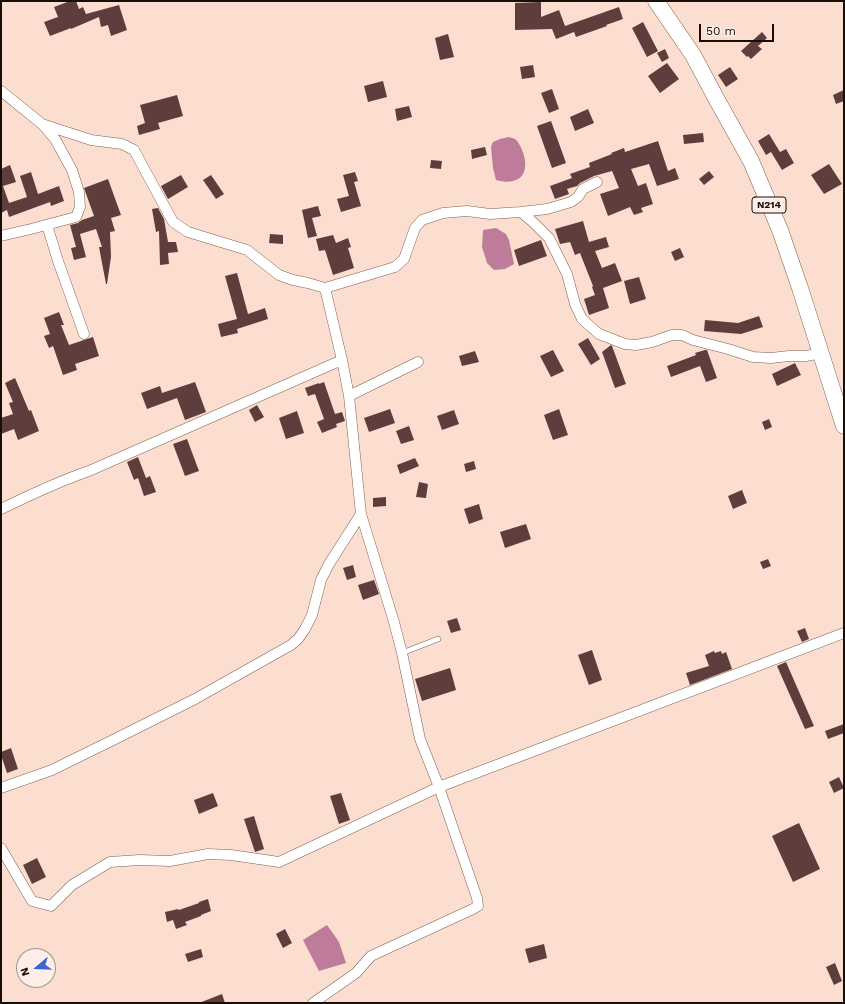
<!DOCTYPE html>
<html>
<head>
<meta charset="utf-8">
<style>
  body { margin:0 }
  #map { position:relative; width:845px; height:1004px; overflow:hidden; background:#fbded0; font-family:"Work Sans",sans-serif }
  canvas { display:block }
  .frame { position:absolute; inset:0; border:2px solid #190d08; pointer-events:none }
  .north { position:absolute; left:16px; top:948px; width:40px; height:40px; box-sizing:border-box; background:#fdefe7; border:1px solid #a2958e; border-radius:50%; rotate:251deg; font-size:11px; font-weight:700; line-height:16px; text-align:center; color:#190d08 }
  .north::after { content:''; display:block; margin:auto; width:14px; height:18px; background:#3d64d6; clip-path:polygon(50% 0,100% 100%,50% 72%,0 100%) }
  .scale { position:absolute; left:699px; top:24px; width:75px; height:18px; box-sizing:border-box; border:2px solid #190d08; border-top:0; padding-left:5px; font-size:12px; line-height:14px; white-space:nowrap; color:#190d08; -webkit-text-stroke:3px #fdefe7; paint-order:stroke }
</style>
</head>
<body>
<div id="map">
<canvas width="845" height="1004"></canvas>
<div class="frame"></div>
<div class="north">N</div>
<div class="scale">50 m</div>
</div>
<script>
const ctx = document.querySelector('canvas').getContext('2d');
ctx.lineJoin = 'round';
function paint(path, color) { ctx.fillStyle = color; ctx.fill(path, 'evenodd'); }
function stroke(path, color, width, dash) { ctx.strokeStyle = color; ctx.lineWidth = width; ctx.lineCap = dash ? 'butt' : 'round'; ctx.setLineDash(dash || []); ctx.stroke(path); }
function drawText(font, color, halo, rows, align = 'center') {
  ctx.font = font + ' "Work Sans",sans-serif'; ctx.lineWidth = 4; ctx.setLineDash([]); ctx.textBaseline = 'middle'; ctx.strokeStyle = halo; ctx.fillStyle = color; for (const [text, x, y, turn = 0] of rows) {
    ctx.save(); ctx.translate(x, y); ctx.rotate((+turn || 0) * Math.PI / 180); ctx.textAlign = isNaN(turn) ? turn : align; if (halo) ctx.strokeText(text, 0, 0); ctx.fillText(text, 0, 0); ctx.restore();
  }
}
paint(new Path2D(`
  M509,137C511,138 513,138 515,139C518,141 521,147 522,150C531,172 521,187 496,180L493,168L491,147L493,142L500,139Z
  M496,228L506,234L509,240L514,264L505,269L494,270L487,263L482,247L483,230Z
  M327,925L339,942L346,963L319,971L303,940Z`), '#be7b9a');
paint(new Path2D(`
  M70,1H76L79,9L83,7L86,14L119,5L127,30L111,36L108,25L101,27L99,17L71,29V28L50,36L44,22L58,17L54,7Z
  M541,2V17L559,10L565,26L619,7L623,19L606,25L607,26L576,37L574,32L556,39L552,29L515,30V3Z
  M643,22L658,51L647,57L632,28Z
  M762,32L767,38L758,46L762,49L751,59L748,56L747,57L741,51Z
  M448,34L454,57L440,60L435,38Z
  M665,49L669,58L662,62L657,53Z
  M667,63L679,79L660,93L648,76Z
  M533,65L535,77L522,79L520,67Z
  M730,67L738,79L726,87L718,75Z
  M383,81L387,97L368,102L364,86Z
  M552,89L559,109L549,113L541,93Z
  M844,90V101L836,104L833,95Z
  M177,95L183,116L158,123L160,129L139,135L137,126L145,123L140,105Z
  M409,106L412,117L397,121L395,109Z
  M588,109L594,123L575,131L570,117Z
  M551,121L566,163L552,168L537,126Z
  M703,133L704,142L684,144L683,135Z
  M769,134L780,152L786,149L794,163L782,170L771,152L766,155L758,141Z
  M658,141L668,171L675,168L679,179L657,186L649,164L631,169L638,186L646,183L653,204L641,208L643,212L634,215L630,207L608,216L600,194L619,188L612,171L594,176L580,183L577,186L567,189L569,194L555,199L550,186L572,178L570,174L590,167L589,163L612,154L611,153L624,148L625,152Z
  M485,147L487,155L472,159L471,150Z
  M431,160L442,161L441,169L430,168Z
  M829,164L842,184L824,194L811,175Z
  M10,165L16,182L3,186L9,203L27,197L20,176L31,172L38,194L59,186L64,201L51,206L50,202L9,217L7,210L1,213V169Z
  M709,171L714,177L704,185L699,179Z
  M355,172L358,181L354,182L361,206L341,212L337,199L349,196L343,175Z
  M181,175L188,187L168,199L161,186Z
  M211,175L224,194L216,199L203,180Z
  M108,179L121,215L111,218L115,231L110,232L111,257L107,284H106L99,247H102L96,229L80,234L86,257L74,260L71,248L76,247L70,225L78,223L82,220L94,216L84,188Z
  M318,206L321,216L312,218L317,236L308,238L302,210Z
  M158,208L164,219L168,242H176L178,252L168,253L169,264L160,265L159,231L156,232L152,209Z
  M583,221L589,242L606,237L609,247L595,251L602,268L615,263L622,281L603,288L609,308L589,315L584,299L595,295L592,287L593,286L580,253L575,255L570,242L560,244L555,229Z
  M270,234L283,235V244L269,243Z
  M333,235L336,243L348,238L351,247L348,248L354,268L333,275L325,250L319,251L316,239Z
  M541,240L547,256L519,266L514,250Z
  M680,248L684,257L675,261L671,252Z
  M237,273L248,314L265,308L268,319L237,329L238,333L221,337L218,324L237,319L225,276Z
  M639,277L646,299L630,304L624,281Z
  M59,312L64,325H61L69,345L93,337L99,356L75,364L77,370L63,375L53,346L49,348L44,336L50,334L44,318Z
  M759,316L763,327L741,334L704,331L705,320L738,323Z
  M588,338L600,359L591,365L578,344Z
  M611,345L612,346L626,384L615,388L602,352Z
  M553,350L564,371L551,377L540,356Z
  M705,350H707L717,378L706,382L700,366L671,377L667,366L696,355L695,353Z
  M475,351L479,362L462,366L459,356Z
  M795,363L801,375L777,386L772,374Z
  M15,378L29,411L31,410L39,431L18,440L14,429L1,434V418L13,414L9,403L13,402L5,383Z
  M195,382L206,412L185,420L177,398L147,409L141,393L160,386L162,393Z
  M324,382L335,414L342,412L345,421L336,424L337,427L322,433L317,422L324,419L315,394L308,396L305,388L319,383V384Z
  M257,405L264,417L255,422L249,410Z
  M390,409L395,423L369,432L364,418Z
  M559,409L568,435L553,440L544,415Z
  M454,410L459,424L442,430L437,416Z
  M297,411L304,433L286,439L279,418Z
  M769,419L772,427L765,430L762,422Z
  M409,426L414,440L401,444L396,431Z
  M187,439L199,471L185,476L173,444Z
  M138,457L146,478L150,476L156,492L144,496L138,478L134,480L127,462Z
  M415,458L419,466L400,474L397,465Z
  M474,461L476,469L466,472L464,464Z
  M419,482L428,484L426,498L416,497Z
  M742,490L747,503L733,509L728,496Z
  M386,497V506L373,507V498Z
  M479,504L483,519L469,524L464,509Z
  M526,524L531,539L505,548L500,532Z
  M768,559L771,566L763,569L760,562Z
  M353,565L356,577L347,580L343,568Z
  M374,580L379,594L363,600L358,585Z
  M457,618L461,630L451,633L447,621Z
  M805,628L809,639L802,642L797,631Z
  M592,650L602,680L589,685L578,655Z
  M714,651L715,653L721,651L722,654L726,652L732,669L690,685L686,673L709,666L705,655Z
  M786,662L814,726L805,729L777,666Z
  M450,668L456,690L422,701L415,679Z
  M844,724V733L828,739L825,731Z
  M11,748L18,769L7,773L1,755V752Z
  M839,777L844,788L834,793L829,782Z
  M213,793L218,806L199,814L194,800Z
  M341,793L350,820L339,824L330,796Z
  M254,816L264,849L255,852L244,819Z
  M799,823L820,869L793,882L772,836Z
  M37,858L46,877L32,884L23,865Z
  M208,899L211,911L201,915V916L185,922L187,925L176,929L173,920L167,922L165,912L178,909L179,910L199,903V902Z
  M285,929L292,943L283,948L276,934Z
  M544,944L547,958L529,963L525,949Z
  M201,949L203,957L188,962L185,954Z
  M835,963L842,981L834,985L826,967Z
  M222,994L225,1003H199Z`), '#5e3d3d');
const service = new Path2D(`
  M402,653L438,639`);
const minor = new Path2D(`
  M1,91L42,124L91,140L122,144L134,150L173,222L188,232L247,250L279,275L293,280L308,283L325,288L342,360L349,396L361,514L329,564L321,580L312,615L305,629L298,639L291,645L195,699L111,741L52,770L1,788
  M521,212L547,209L571,202L578,197L583,189L597,182
  M47,225L58,261L84,334
  M1,236L31,229L76,217L80,207L79,192L72,170L55,139L42,124
  M325,288L395,267L404,259L415,228L422,220L443,213L467,211L490,214L521,212L534,223L549,238L567,274L575,304L582,319L599,334L625,344L636,345L652,342L672,335H682L693,340L728,349L753,357L771,358L789,356H806L821,353
  M349,396L418,362
  M1,509C30,495 59,481 89,471L342,360
  M1,848L32,901L51,906L72,885L110,862L139,860L170,861L208,854L231,855L279,862L439,787L844,633
  M313,1003L356,973L371,956L473,909L478,906L477,898L439,787L420,739L402,653L394,622L361,514`);
const trunk = new Path2D(`
  M656,1L693,55L717,100L751,161L780,230L800,288L844,426`);
stroke(service, '#7e5f50', 6);
stroke(minor, '#7e5f50', 11);
stroke(trunk, '#7e5f50', 17);
stroke(service, '#fff', 5);
stroke(minor, '#fff', 10);
stroke(trunk, '#fff', 16);
for (const [x, y, w] of [
  [769,205,34]
]) { const box = new Path2D(); box.roundRect(x - w / 2, y - 8, w, 16, 3); ctx.fillStyle = '#fdefe7'; ctx.fill(box); stroke(box, '#190d08', 1); }
drawText('bold 10px', '#190d08', null, [
  ["N214",769,205]
]);
</script>
</body>
</html>
